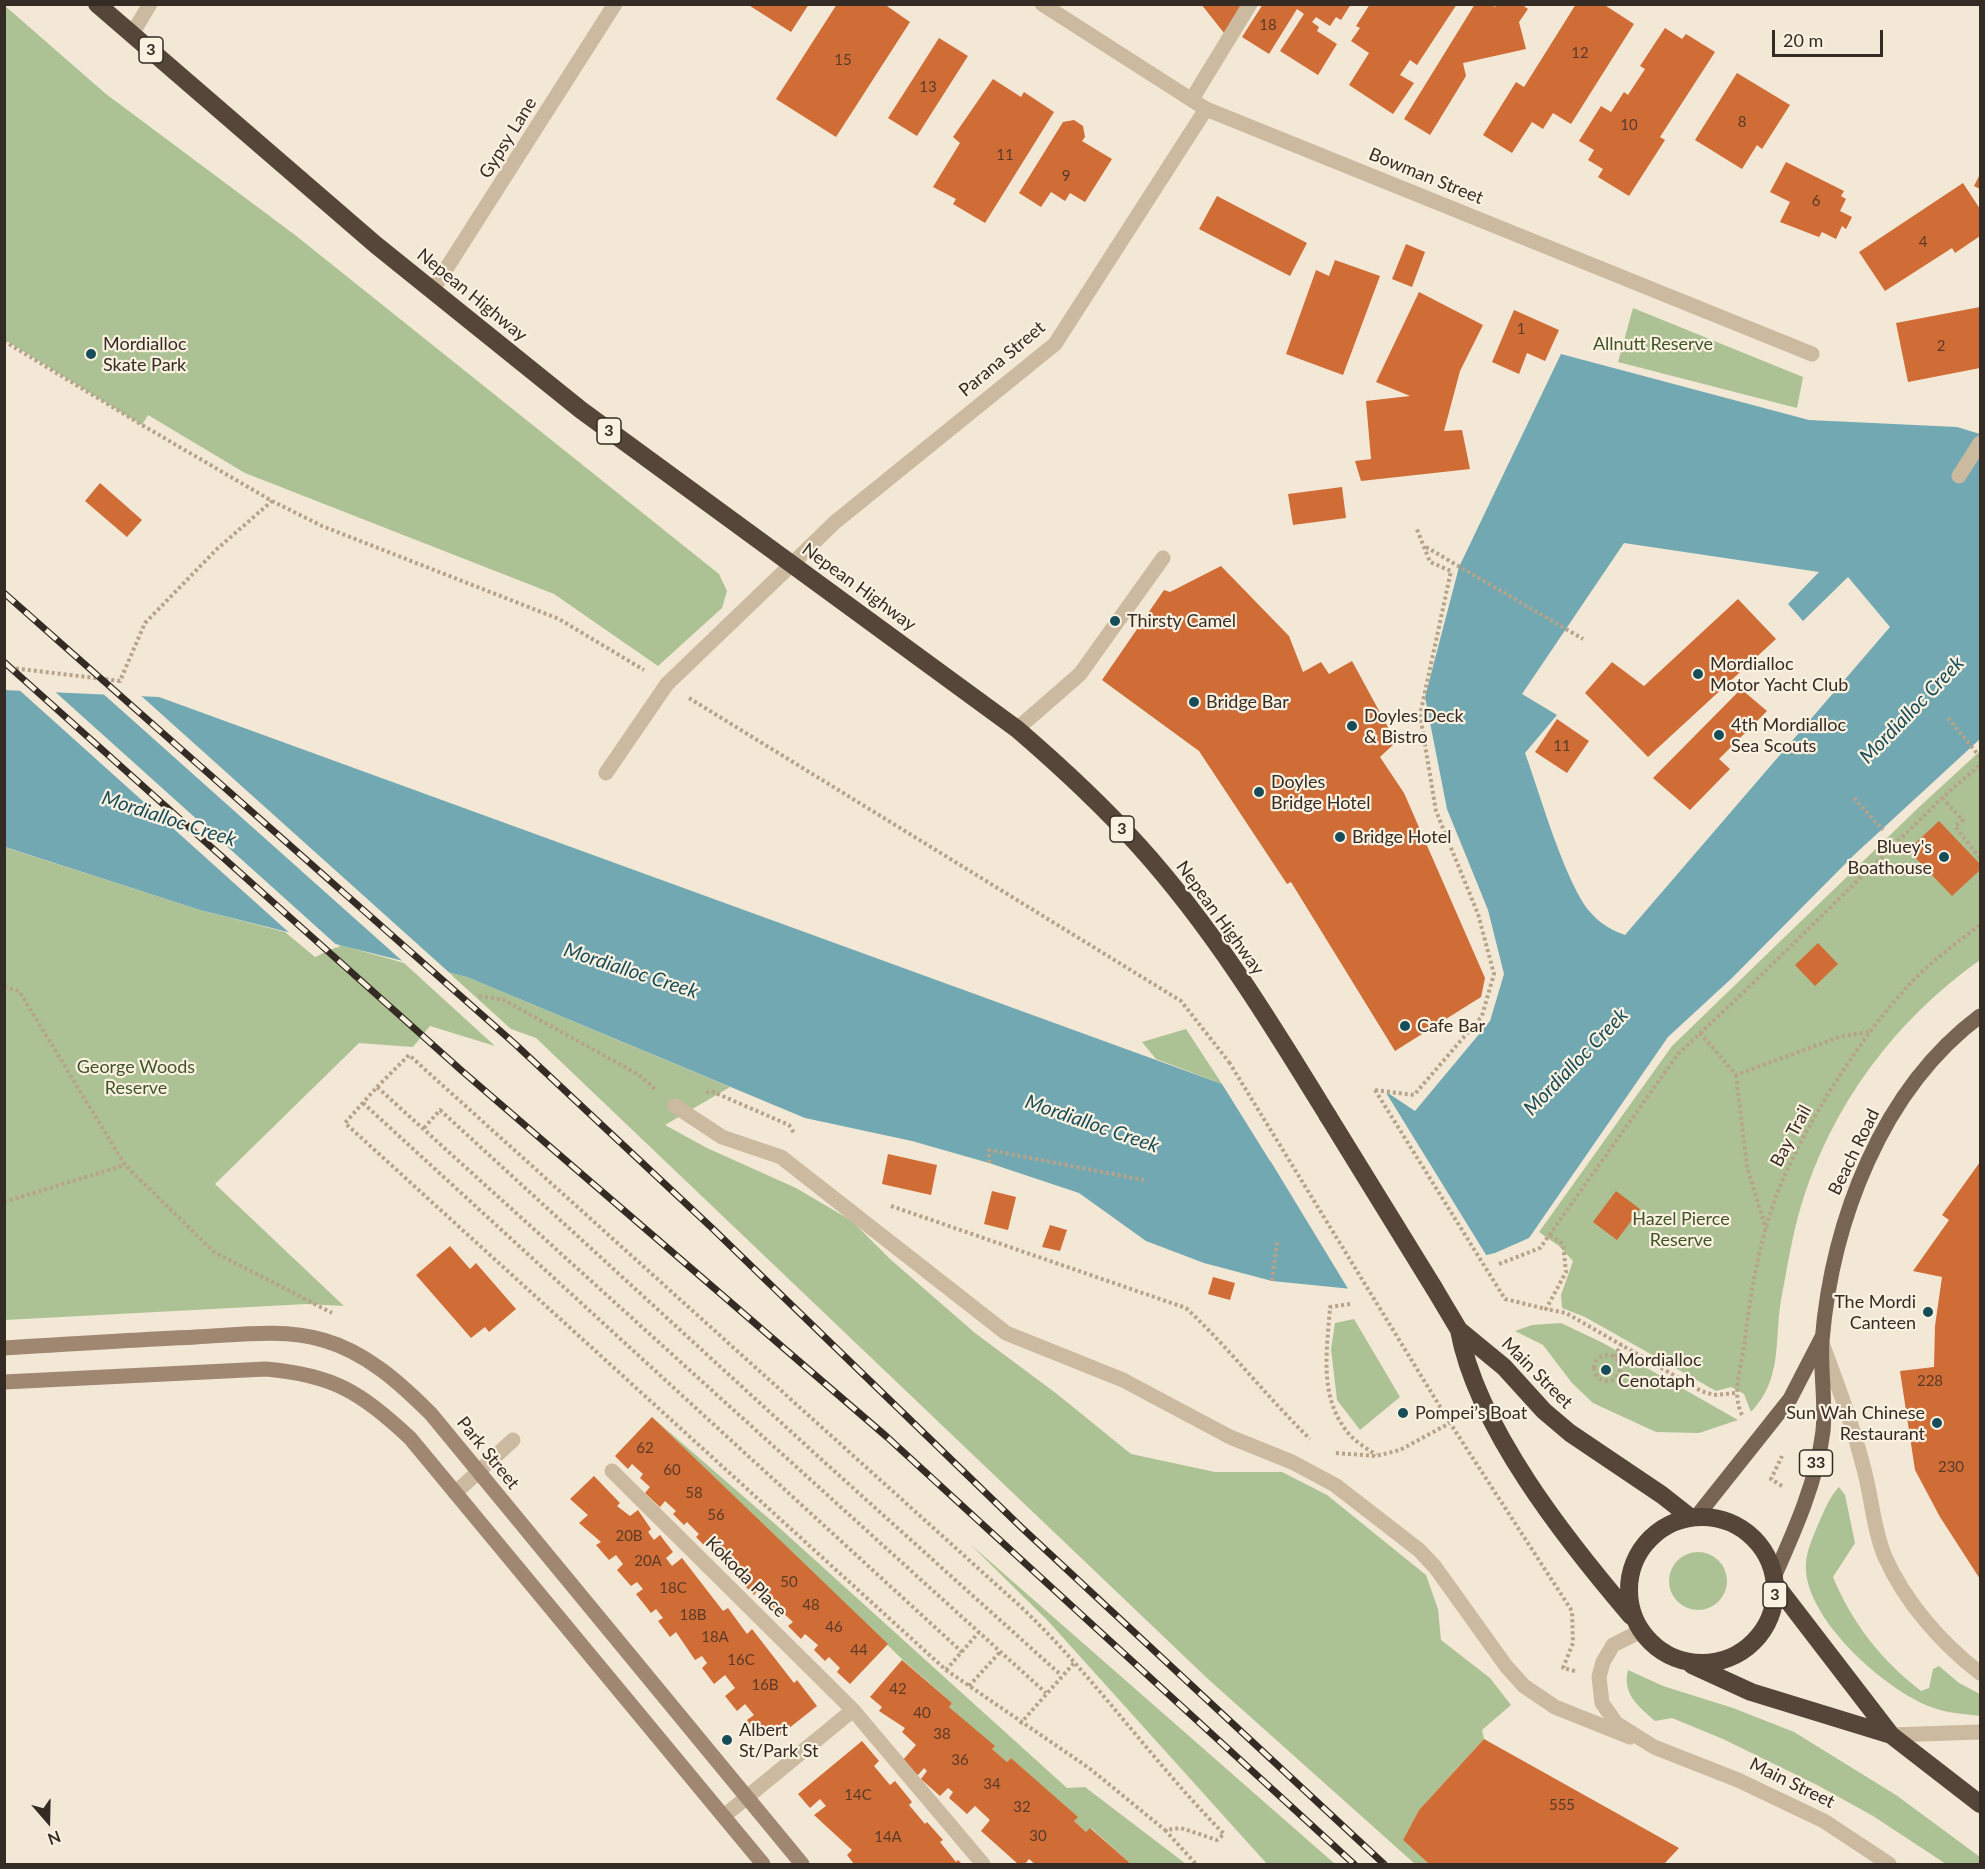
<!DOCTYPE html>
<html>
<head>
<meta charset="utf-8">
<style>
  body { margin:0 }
  #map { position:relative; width:1985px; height:1869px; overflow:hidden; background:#f2e8d5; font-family:Lato,sans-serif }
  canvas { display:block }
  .frame { position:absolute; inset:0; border:6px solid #342b24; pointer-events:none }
  .north { position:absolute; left:18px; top:1791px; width:60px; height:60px; -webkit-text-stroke:4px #faf1e1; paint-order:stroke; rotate:160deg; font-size:16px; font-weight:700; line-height:24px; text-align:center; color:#342b24 }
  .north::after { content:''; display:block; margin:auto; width:21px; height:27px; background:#342b24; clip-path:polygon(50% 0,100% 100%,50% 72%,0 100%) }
  .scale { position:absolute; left:1772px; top:30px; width:111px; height:27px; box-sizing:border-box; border:3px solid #342b24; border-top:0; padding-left:8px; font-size:18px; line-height:21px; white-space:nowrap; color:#342b24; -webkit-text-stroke:4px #faf1e1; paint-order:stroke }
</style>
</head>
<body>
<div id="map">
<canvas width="1985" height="1869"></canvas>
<div class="frame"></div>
<div class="north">N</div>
<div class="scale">20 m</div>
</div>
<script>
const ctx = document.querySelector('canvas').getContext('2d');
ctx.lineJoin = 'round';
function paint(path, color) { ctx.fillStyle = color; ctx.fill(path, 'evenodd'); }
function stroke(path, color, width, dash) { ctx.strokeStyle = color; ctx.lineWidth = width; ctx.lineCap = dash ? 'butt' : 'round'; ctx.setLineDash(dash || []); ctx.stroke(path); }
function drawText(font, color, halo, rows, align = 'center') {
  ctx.font = font + ' Lato,sans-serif'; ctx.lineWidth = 4.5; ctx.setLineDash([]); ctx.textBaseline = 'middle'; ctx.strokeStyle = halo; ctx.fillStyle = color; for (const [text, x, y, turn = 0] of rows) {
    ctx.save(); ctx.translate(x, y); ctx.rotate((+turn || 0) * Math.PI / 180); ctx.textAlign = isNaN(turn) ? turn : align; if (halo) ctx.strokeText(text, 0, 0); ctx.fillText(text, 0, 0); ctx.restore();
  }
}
paint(new Path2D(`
  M4,5L106,94L295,235L719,574L727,591L722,608L658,666L554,594L245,473L148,415L142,425L5,340Z
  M1633,308L1803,377L1797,408L1618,362Z
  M1980,751V960C1895,1020 1831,1106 1801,1206C1792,1236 1787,1269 1781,1300C1774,1342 1783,1378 1751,1412L1744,1394L1731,1387L1716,1391L1585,1317L1562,1308L1561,1295L1573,1261L1559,1246L1539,1232L1672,1046L1918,808Z
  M4,847L200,910L285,932L315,957L341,945L404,963L495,1046L430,1026L413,1047L359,1043L215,1184L344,1306L307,1304L5,1320Z
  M448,972L467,977L730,1087L665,1125L707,1148L796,1188L852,1221L890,1259L975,1333L1057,1394L1131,1454L1215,1472H1282L1327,1495L1426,1575L1438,1609L1441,1640L1490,1678L1511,1705L1482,1730L1484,1739L1419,1810L1403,1840L1429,1864H1415L1208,1679L536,1038L511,1029Z
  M1186,1029L1222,1084L1156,1059L1142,1042Z
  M1354,1319L1400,1397L1360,1430L1337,1400L1331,1349L1335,1323Z
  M1561,1323L1603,1343L1738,1420L1699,1433L1656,1432L1593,1403L1572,1383L1543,1345L1515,1331L1532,1325Z
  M652,1417L774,1523L1067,1788L1085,1787L1186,1864H1131L1091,1828L1086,1832L1074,1821L1077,1817L1011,1758L1007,1762L992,1749L994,1746L949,1707L952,1703L903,1660Z
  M1839,1487L1845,1495L1855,1543L1833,1577C1852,1623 1881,1660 1921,1691L1929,1688L1933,1669L1939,1666L1959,1683L1980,1694V1716C1964,1714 1946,1713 1931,1707C1885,1690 1801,1616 1806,1562C1807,1550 1813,1537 1817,1527C1823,1514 1829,1497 1839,1487Z
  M970,1544L1327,1857L1335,1864H1267L1048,1621Z
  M1669 1581a29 29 0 1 1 58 0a29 29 0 1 1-58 0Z
  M1628,1670L1663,1686L1733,1708L1794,1732L1896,1795L1980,1857V1864H1946L1873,1816L1819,1786L1723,1739L1672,1718L1655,1721C1638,1706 1622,1694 1628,1670Z`), '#adc294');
paint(new Path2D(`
  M1561,354L1809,420L1957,427L1980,434V739L1854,855L1732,978L1668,1037L1529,1238L1495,1253L1366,1284L1362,1290L1272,1281L1204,1263L1146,1241L1079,1193L989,1163L912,1141L805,1118L467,977L200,910L5,847L4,690L159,697L1222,1084L1270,1161L1388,1093L1415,1111L1490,1021L1504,974L1488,910L1447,809L1425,697L1459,567ZM1624,543L1819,572L1788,604L1803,621L1848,577L1890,627L1625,935C1611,930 1601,924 1591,913C1566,886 1539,791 1525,753L1557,715L1522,694Z`), '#72a8b2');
paint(new Path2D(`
  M17,688L52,689L340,948L294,937Z
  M100,691L138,693L453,976L409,967Z
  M1385,1091L1488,1258L1368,1286L1362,1293L1350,1292L1265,1152L1267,1151L1270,1157Z`), '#f2e8d5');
paint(new Path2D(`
  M747,4H809L791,32Z
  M837,4H884L910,22L836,137L776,99Z
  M1201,4H1242L1224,33Z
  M1263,4H1351L1341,20L1336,17L1330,26L1316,17L1312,22L1319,27L1317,31L1337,44L1318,75L1280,51L1304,14L1297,9L1269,54L1242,37Z
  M1370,4H1457L1417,65L1410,60L1400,75L1414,83L1393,114L1349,85L1369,53L1351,41L1360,28L1356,26Z
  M1475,4H1490L1495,7L1497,4H1521L1528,9L1519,22L1526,49L1463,63L1466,76L1430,135L1404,119Z
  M1576,4H1603L1634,24L1571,124L1553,113L1543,129L1532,122L1512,153L1483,135L1516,82L1524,87Z
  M1665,28L1682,39L1686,34L1715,52L1660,137L1665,140L1629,196L1598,177L1603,169L1588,160L1594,150L1579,141L1601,106L1611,112L1624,92L1628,95L1645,69L1640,66Z
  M939,38L968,56L917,136L888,118Z
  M1737,73L1790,105L1762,149L1757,145L1742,169L1695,140Z
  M993,79L1021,97L1024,92L1054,112L985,223L953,204L956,199L933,187L960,143L953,137Z
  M1074,120L1083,126L1085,137L1082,141L1112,159L1085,202L1070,193L1065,201L1051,192L1041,207L1019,193L1063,122Z
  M1786,162L1844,191L1841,196L1846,199L1840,211L1852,217L1846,229L1842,226L1836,239L1822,232L1819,237L1780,222L1790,202L1770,192Z
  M1980,174V189L1974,186Z
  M1963,183L1980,209V236L1955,253L1952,248L1885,291L1859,252Z
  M1217,196L1307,243L1290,276L1199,229Z
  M1406,244L1425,252L1412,287L1392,279Z
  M1335,260L1380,276L1343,375L1286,354L1316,270L1329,276Z
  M1419,292L1483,325L1460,371L1444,431L1462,430L1470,469L1361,481L1355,461L1371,459L1366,401L1410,396L1376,382Z
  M1980,307V368L1908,382L1896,323Z
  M1514,310L1559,330L1545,361L1527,353L1519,374L1492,362Z
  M100,483L142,520L127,537L85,501Z
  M1342,487L1346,518L1293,525L1288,494Z
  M1221,566L1289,636L1303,672L1321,662L1329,674L1352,661L1396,742L1380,757L1404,793L1485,978L1481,997L1395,1051L1291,882L1287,884L1199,751L1102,680L1164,590L1170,592Z
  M1738,599L1776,639L1648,757L1585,693L1612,662L1644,686Z
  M1741,689L1767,711L1719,759L1730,769L1690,810L1653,778Z
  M1557,719L1589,741L1567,773L1535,752Z
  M1939,821L1980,864V870L1952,896L1908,850Z
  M1818,943L1838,964L1815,986L1795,965Z
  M888,1154L937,1165L931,1195L882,1184Z
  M1980,1162V1579L1940,1517L1915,1470L1900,1371L1934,1367L1935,1326L1942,1277L1913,1271L1949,1220L1942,1215Z
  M992,1191L1016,1197L1008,1230L984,1224Z
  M1616,1191L1640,1209L1617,1240L1593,1222Z
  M1050,1225L1067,1230L1060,1251L1042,1247Z
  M450,1246L470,1269L476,1263L516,1309L489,1332L485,1327L471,1338L416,1275Z
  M1213,1277L1235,1283L1230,1300L1208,1294Z
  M652,1417L888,1644L850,1684L837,1672L840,1668L829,1657L825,1661L814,1650L818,1645L805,1634L801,1639L788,1626L793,1622L782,1612L778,1617L767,1606L773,1600L760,1588L754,1595L741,1582L745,1579L734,1569L737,1566L710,1544L707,1548L696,1537L699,1534L687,1522L684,1525L673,1514L676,1511L665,1501L660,1507L645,1493L650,1487L640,1478L643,1474L632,1464L628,1469L615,1456Z
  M594,1476L620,1503L617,1506L630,1516L638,1510L651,1529L648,1532L654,1540L660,1535L673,1552L666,1558L672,1566L682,1558L723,1611L728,1608L747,1634L752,1629L794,1683L797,1680L817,1706L779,1736L771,1725L758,1735L747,1720L754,1715L745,1704L737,1711L725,1696L735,1688L725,1675L714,1684L702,1668L707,1663L702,1656L695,1660L676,1632L670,1637L658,1621L663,1618L656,1609L651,1613L636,1594L643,1589L637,1582L631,1586L617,1570L623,1564L616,1555L609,1560L596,1545L601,1542L579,1523L588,1515L570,1499Z
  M902,1660L952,1703L949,1707L995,1746L992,1749L1007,1762L1011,1758L1078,1817L1074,1821L1086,1832L1090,1828L1131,1864H1035L1029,1859L1025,1864H1018L981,1831L990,1820L975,1806L967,1814L949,1798L953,1792L948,1788L940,1796L921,1779L927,1771L924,1768L918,1775L902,1761L916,1745L902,1732L905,1728L879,1711L882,1707L870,1697Z
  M1484,1739L1679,1848L1664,1864H1429L1403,1840L1419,1810Z
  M862,1741L879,1761L874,1766L890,1785L895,1781L912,1802L909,1805L925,1824L927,1822L943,1840L940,1842L956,1862L958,1860L962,1864H854L847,1855L852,1850L814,1815L826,1806L820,1799L810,1808L798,1794Z`), '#d06c35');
stroke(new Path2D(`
  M4,341L142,425L272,501L322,526L559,619L644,670
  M1426,547L1583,639
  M4,667L120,681L145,623L217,549L272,501
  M689,698L1181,1001L1229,1062
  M1948,718L1980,757
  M1854,798L1883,830
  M1942,798L1963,820L1955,826L1980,858
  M4,987L19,991L125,1165L214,1252L332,1313
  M479,996L504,1000L639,1075L656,1090
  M1700,1033L1736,1075L1842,1036L1870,1032
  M1736,1075L1747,1167L1766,1229
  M377,1087L409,1055L1020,1606C1094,1676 1152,1761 1224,1834L1217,1840L1181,1828L1165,1830L1089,1768L946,1670L345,1123L377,1087L1046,1693
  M1375,1090L1414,1095L1482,1016L1494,974L1478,914L1436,811L1420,715L1451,571L1430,562L1416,527
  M706,1093L711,1091L789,1125L794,1133
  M363,1103L962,1652
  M424,1128L440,1110L822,1460L1061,1675
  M989,1163V1150L1144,1180
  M4,1202L125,1165
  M891,1206L1186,1308C1230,1349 1267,1397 1310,1439
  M1550,1235L1563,1244L1566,1272L1546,1309L1566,1313L1701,1391L1714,1395L1736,1393
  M1499,1264L1540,1248L1678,1054L1746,990L1942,798L1980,765
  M1272,1281L1277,1242
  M1350,1304L1330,1307C1327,1352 1318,1399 1350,1435C1357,1443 1368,1449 1376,1455
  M1594 1368a13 13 0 1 1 26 0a13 13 0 1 1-26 0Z
  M1615,1357L1621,1344
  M1742,1415C1731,1394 1742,1364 1745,1340C1751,1286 1762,1227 1784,1177C1811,1116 1862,1035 1908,986C1928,964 1956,943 1980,925
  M1336,1453L1376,1456L1400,1450L1450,1423L1572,1611L1573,1643L1563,1668L1575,1671
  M1782,1486L1771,1479L1782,1456
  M946,1670L979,1632
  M969,1686L1000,1652
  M1020,1724L1074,1663
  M1165,1830L1196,1864`), '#b7a38a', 4, [3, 3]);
stroke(new Path2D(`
  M1192,99L1250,4
  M432,291L615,4
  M1959,476L1980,443
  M1017,729L1080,674L1163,558
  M606,773L667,684L792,564
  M675,1106L722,1137L781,1157L1006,1333L1123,1380L1230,1437L1292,1462L1335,1485L1419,1550L1435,1567L1506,1666L1524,1686L1555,1707L1630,1737
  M612,1471L853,1710L983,1864
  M455,1493L513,1440
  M724,1816L853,1710`), '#cbb9a0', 15);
stroke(new Path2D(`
  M1042,4L1206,109L1812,354
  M132,34L150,4
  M792,564L834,523L1055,344L1206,109
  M1822,1343C1838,1386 1854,1429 1865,1473C1872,1501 1874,1531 1885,1557C1905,1602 1942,1644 1980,1673
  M1641,1631L1613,1645L1603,1662L1599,1677L1602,1703L1616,1723L1654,1747L1738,1780L1824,1821L1889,1864
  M1891,1735L1980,1732`), '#cbb9a0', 15);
stroke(new Path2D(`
  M4,1348C68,1344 132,1340 196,1337C237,1335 283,1328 323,1340C366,1352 400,1383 431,1414L802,1864
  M4,1382L266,1369C334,1375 360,1392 410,1438L763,1864`), '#9f8772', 15);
stroke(new Path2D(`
  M1697,1516L1790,1399L1822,1337
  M1774,1577C1794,1532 1817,1481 1823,1431C1826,1401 1820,1371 1822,1341C1832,1222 1881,1090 1980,1016`), '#786453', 15);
stroke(new Path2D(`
  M97,4L376,245L581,410L1017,729C1060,766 1102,805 1139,846C1213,928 1271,1023 1328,1116
  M1434,1288L1459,1330L1504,1367L1544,1411L1570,1433L1662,1495L1690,1517
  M1459,1330C1477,1428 1567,1541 1631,1616
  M1629 1590a73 73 0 1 1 146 0a73 73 0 1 1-146 0Z
  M1775,1584L1891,1735L1980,1804
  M1692,1665L1751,1692L1891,1735`), '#56463a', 18);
const rail = new Path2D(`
  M4,593L515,1044L712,1228L1022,1528L1384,1864
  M4,662L462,1071L887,1437L1354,1864`);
stroke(rail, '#342b24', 7);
stroke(rail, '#faf1e1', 4.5, [14]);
stroke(new Path2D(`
  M1229,1062L1450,1423
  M1375,1090L1505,1299L1546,1309`), '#b7a38a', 4, [3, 3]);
stroke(new Path2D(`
  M1328,1116L1434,1288`), '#56463a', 18);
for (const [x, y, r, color] of [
  [91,354,6,"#174d58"],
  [1115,621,6,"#174d58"],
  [1698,674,6,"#174d58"],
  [1194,702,6,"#174d58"],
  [1352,726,6,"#174d58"],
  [1719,735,6,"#174d58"],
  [1259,792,6,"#174d58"],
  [1340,837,6,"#174d58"],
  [1944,857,6,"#174d58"],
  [1405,1026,6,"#174d58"],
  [1928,1312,6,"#174d58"],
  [1606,1370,6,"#174d58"],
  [1403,1413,6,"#174d58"],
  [1937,1423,6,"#174d58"],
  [727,1740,6,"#174d58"]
]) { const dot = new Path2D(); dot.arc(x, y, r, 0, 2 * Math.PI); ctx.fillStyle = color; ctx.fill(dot); stroke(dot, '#faf1e1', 2); }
drawText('15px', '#5b3b28', null, [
  ["18",1268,25],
  ["12",1580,53],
  ["15",843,60],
  ["13",928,87],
  ["8",1742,122],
  ["10",1629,125],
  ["11",1005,155],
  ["9",1066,176],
  ["6",1816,201],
  ["4",1923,242],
  ["1",1521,329],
  ["2",1941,346],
  ["11",1562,746],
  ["228",1930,1381],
  ["62",645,1448],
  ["230",1951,1467],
  ["60",672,1470],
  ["58",694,1493],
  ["56",716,1515],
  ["20B",629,1536],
  ["20A",648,1561],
  ["50",789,1582],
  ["18C",673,1588],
  ["48",811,1605],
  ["18B",693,1615],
  ["46",834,1627],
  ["18A",715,1637],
  ["44",859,1650],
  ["16C",741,1660],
  ["16B",765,1685],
  ["42",898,1689],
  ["40",922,1713],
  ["38",942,1734],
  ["36",960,1760],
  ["34",992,1784],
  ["14C",858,1795],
  ["555",1562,1805],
  ["32",1022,1807],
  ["30",1038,1836],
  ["14A",888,1837]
]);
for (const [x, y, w] of [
  [151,50,24],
  [609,431,24],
  [1122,829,24],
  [1816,1463,33],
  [1775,1595,24]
]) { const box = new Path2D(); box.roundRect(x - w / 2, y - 13, w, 26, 4.5); ctx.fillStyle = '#faf1e1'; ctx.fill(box); stroke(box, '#342b24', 1.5); }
drawText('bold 16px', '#342b24', null, [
  ["3",151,50],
  ["3",609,431],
  ["3",1122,829],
  ["33",1816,1463],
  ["3",1775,1595]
]);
drawText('18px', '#342b24', '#faf1e1', [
  ["Gypsy Lane",508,138,-58],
  ["Bowman Street",1426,176,22],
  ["Nepean Highway",472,295,39],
  ["Parana Street",1002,359,-40],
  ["Nepean Highway",859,587,36],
  ["Nepean Highway",1220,918,54],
  ["Bay Trail",1791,1136,-62],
  ["Beach Road",1854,1152,-64],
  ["Main Street",1537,1373,45],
  ["Park Street",488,1453,51],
  ["Kokoda Place",746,1577,45],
  ["Main Street",1792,1783,26]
]);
drawText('18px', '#342b24', '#faf1e1', [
  ["Mordialloc",103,344],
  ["Skate Park",103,365],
  ["Thirsty Camel",1127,621],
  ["Mordialloc",1710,664],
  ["Motor Yacht Club",1710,685],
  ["Bridge Bar",1206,702],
  ["Doyles Deck",1364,716],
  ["& Bistro",1364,737],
  ["4th Mordialloc",1731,725],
  ["Sea Scouts",1731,746],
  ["Doyles",1271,782],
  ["Bridge Hotel",1271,803],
  ["Bridge Hotel",1352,837],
  ["Bluey's",1932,847,"right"],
  ["Boathouse",1932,868,"right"],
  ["Cafe Bar",1417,1026],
  ["The Mordi",1916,1302,"right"],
  ["Canteen",1916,1323,"right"],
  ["Mordialloc",1618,1360],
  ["Cenotaph",1618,1381],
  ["Pompei’s Boat",1415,1413],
  ["Sun Wah Chinese",1925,1413,"right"],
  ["Restaurant",1925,1434,"right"],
  ["Albert",739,1730],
  ["St/Park St",739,1751]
], 'left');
drawText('18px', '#3e5426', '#faf1e1', [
  ["Allnutt Reserve",1653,344],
  ["George Woods",136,1067],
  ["Reserve",136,1088],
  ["Hazel Pierce",1681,1219],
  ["Reserve",1681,1240]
]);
drawText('italic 20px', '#174d58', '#faf1e1', [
  ["Mordialloc Creek",1912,710,-46],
  ["Mordialloc Creek",169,819,18],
  ["Mordialloc Creek",631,971,18],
  ["Mordialloc Creek",1576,1062,-46],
  ["Mordialloc Creek",1092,1124,19]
]);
</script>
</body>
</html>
